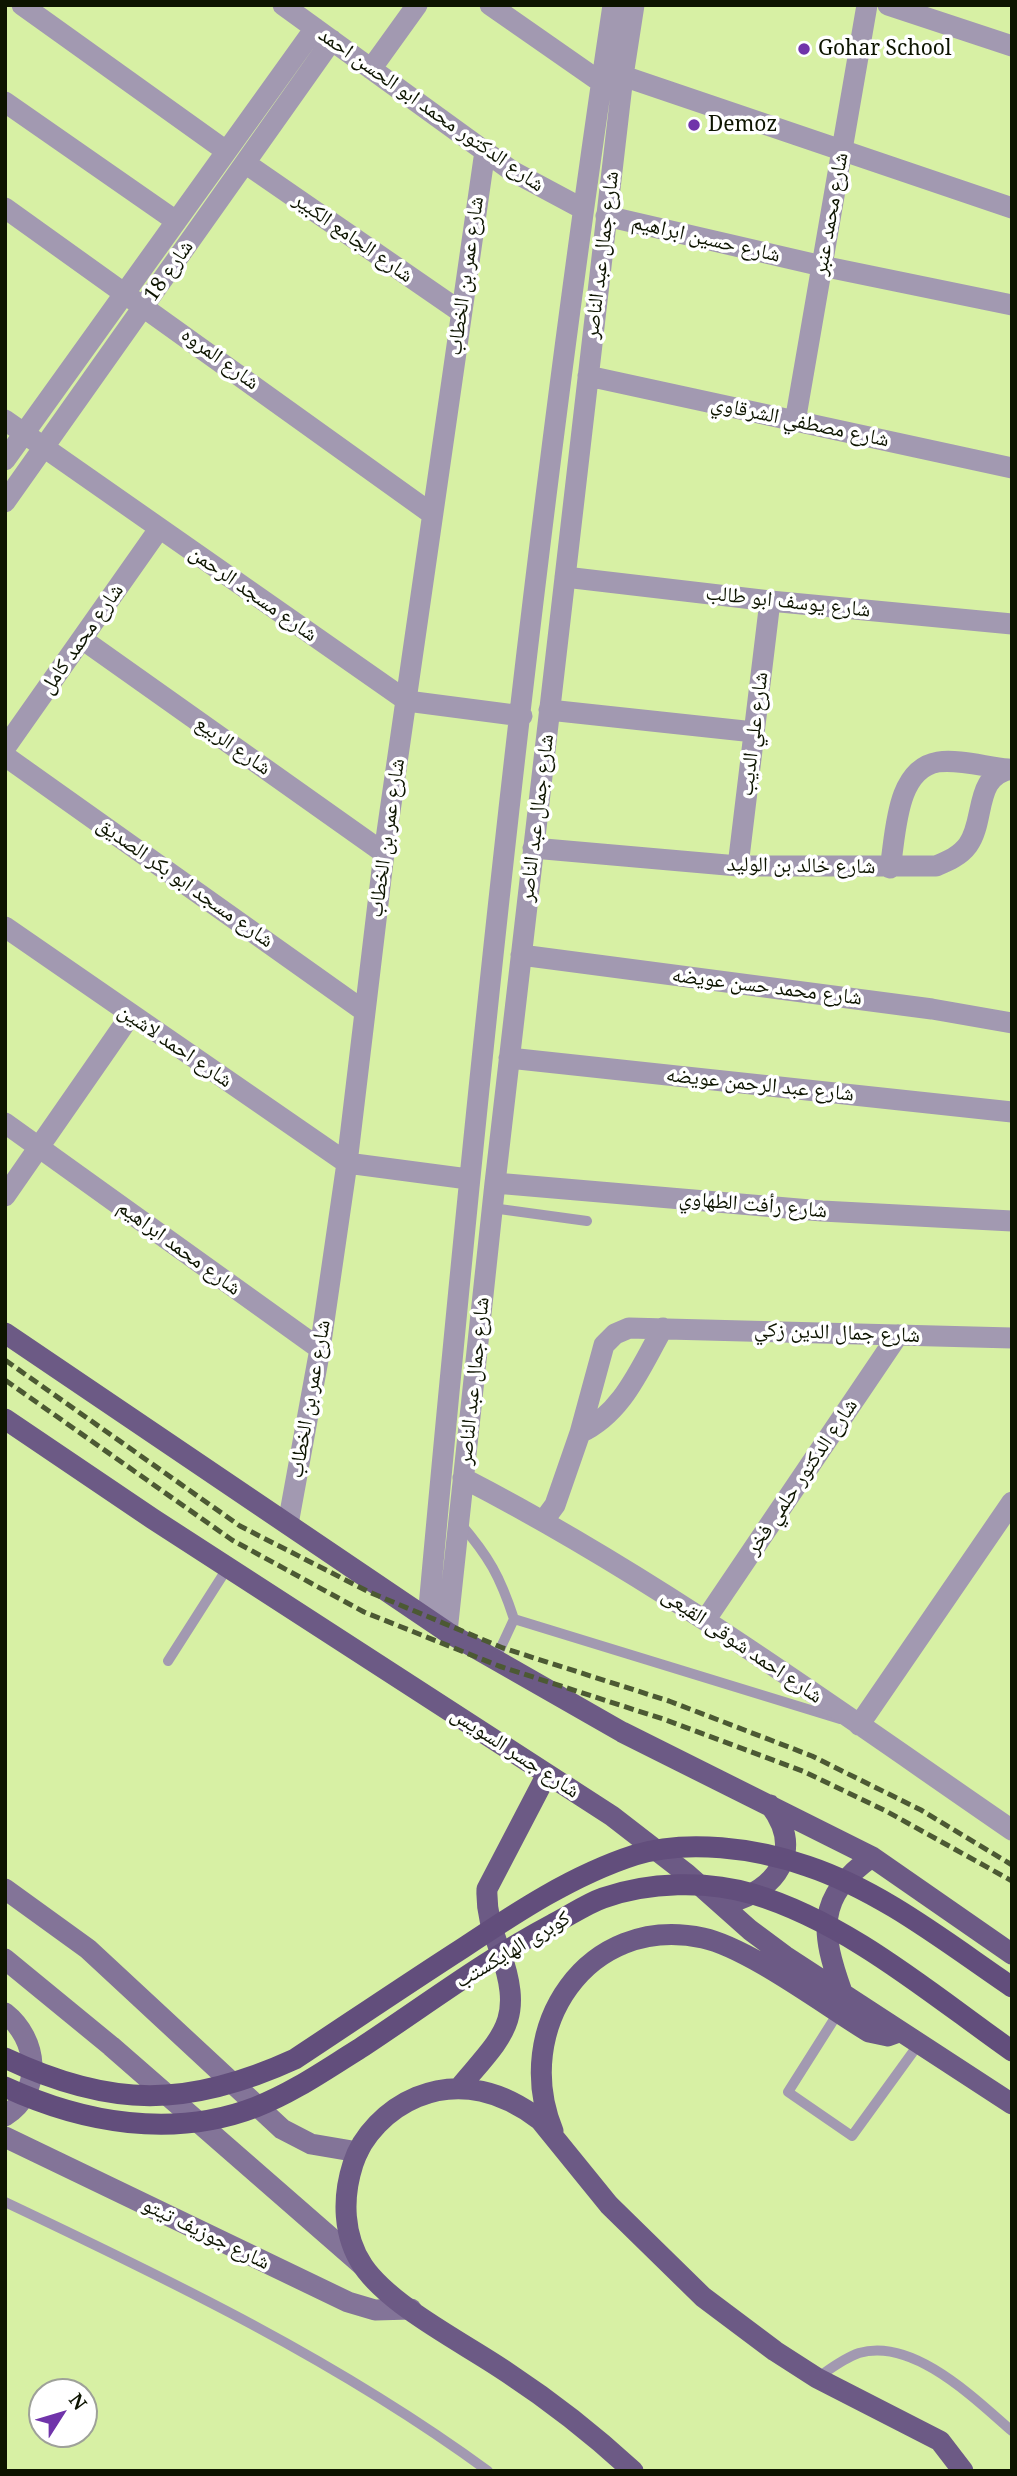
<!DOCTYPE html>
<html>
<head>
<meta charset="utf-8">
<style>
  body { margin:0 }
  #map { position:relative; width:1017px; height:2476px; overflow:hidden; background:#d7f0a4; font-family:"Noto Serif",serif }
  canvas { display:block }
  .frame { position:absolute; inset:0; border:7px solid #0d1400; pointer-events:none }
  .north { position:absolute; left:28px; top:2378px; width:70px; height:70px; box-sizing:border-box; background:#fff; border:2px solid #9ea199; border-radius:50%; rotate:53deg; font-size:19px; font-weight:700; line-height:28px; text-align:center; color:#0d1400 }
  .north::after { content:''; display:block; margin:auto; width:24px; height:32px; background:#7034aa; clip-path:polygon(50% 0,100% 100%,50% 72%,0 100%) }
</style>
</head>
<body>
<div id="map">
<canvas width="1017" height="2476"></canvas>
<div class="frame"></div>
<div class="north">N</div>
</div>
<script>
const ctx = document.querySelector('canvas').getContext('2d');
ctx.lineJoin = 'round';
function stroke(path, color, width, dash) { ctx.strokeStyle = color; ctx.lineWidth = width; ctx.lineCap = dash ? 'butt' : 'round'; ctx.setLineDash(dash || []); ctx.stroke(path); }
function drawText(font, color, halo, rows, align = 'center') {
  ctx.font = font + ' "Noto Serif","Noto Naskh Arabic",serif'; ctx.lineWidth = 7; ctx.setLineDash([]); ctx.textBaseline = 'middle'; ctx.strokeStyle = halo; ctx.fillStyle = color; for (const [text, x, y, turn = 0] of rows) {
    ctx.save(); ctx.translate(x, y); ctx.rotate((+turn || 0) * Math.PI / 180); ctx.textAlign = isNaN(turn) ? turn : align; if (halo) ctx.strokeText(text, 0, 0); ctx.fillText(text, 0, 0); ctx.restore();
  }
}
stroke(new Path2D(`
  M492,1208L587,1221
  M460,1523C489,1557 500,1576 514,1619
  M495,1660L514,1619L840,1719
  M168,1661L228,1567
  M838,2013L788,2092L852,2136L918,2045
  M5,2202C172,2281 338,2361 488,2471
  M817,2378C830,2369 844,2358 859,2353C913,2337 975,2399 1012,2431`), '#a299b1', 10);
stroke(new Path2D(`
  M22,5L226,151
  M283,5L512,171L583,209
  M490,5L602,83
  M888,5L1012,46
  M371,69L417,5
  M623,76L1012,208
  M5,102L176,221
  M245,163L461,312
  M5,208L432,514
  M606,216L822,266L1012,305
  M588,376L1012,468
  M5,420L407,701L522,716
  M795,422L867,5
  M5,460L315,28
  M5,502L332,40
  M565,577L770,601L1012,624
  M82,639L384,853
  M549,710L754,732
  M5,748L159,529
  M5,756L364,1011
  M533,848L738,866H936C948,861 960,856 968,845C986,820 973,775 1012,769
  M738,866L770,601
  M890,868C896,836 895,769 938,762C959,759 986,767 1008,769
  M5,927L347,1163L468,1179
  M521,955L932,1009L1012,1023
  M509,1058L1012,1112
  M5,1123L320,1349
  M495,1183L822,1211L1012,1221
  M5,1196L130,1016
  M580,1433C623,1413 640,1368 663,1328
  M463,1478C657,1578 833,1707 1012,1830
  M544,1520L555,1505L580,1433L604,1345L615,1334L629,1328L1012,1338
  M288,1524L320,1349L347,1163L384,853L485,151
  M428,1618C477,1079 533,540 613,5
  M706,1619L898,1335
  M447,1632L495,1183L623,76L634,5
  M859,1725L1012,1502`), '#a299b1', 21);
stroke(new Path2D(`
  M5,1889L88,1949L282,2129L311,2144L358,2152
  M5,1959L111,2046L362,2265
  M5,2013C38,2039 44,2091 5,2116
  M5,2137L348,2302L375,2310L411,2309`), '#837498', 21);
stroke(new Path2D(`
  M5,1333L447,1632L622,1732L872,1857L1012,1954
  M5,1419L153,1519L612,1816L687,1874L750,1930L785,1956L1012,2104
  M738,1900C783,1883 801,1846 770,1805
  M842,1992C821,1933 815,1897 872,1857
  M459,2088C503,2035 525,2022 500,1951C492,1929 486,1912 487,1889L547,1774
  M553,2131C511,2029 587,1913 703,1938C749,1948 826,2006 869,2032L888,2036L899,2032
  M633,2471C594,2435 552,2402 508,2373C466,2344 391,2307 363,2266C343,2236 342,2198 353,2164C362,2135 388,2109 417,2097C461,2079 504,2092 540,2120L609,2205L703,2297L775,2351L817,2378L940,2441L963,2471`), '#6c5a85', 21);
stroke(new Path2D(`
  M5,1360L240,1526L369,1592L503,1648L669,1701L812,1756L921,1810L1012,1865
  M5,1380L232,1540L364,1612L499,1666L663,1719L805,1772L886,1811L1012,1881`), '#4c5933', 5, [10, 5]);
stroke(new Path2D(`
  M5,2058C111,2108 188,2108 295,2059C351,2022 407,1984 463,1948C517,1912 573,1875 635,1855C687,1839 756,1848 807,1866C882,1891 947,1943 1012,1987
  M5,2087C83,2123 173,2139 256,2107C294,2092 325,2070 359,2049C423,2007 485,1960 553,1924C569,1916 586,1904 603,1898C648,1882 707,1880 753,1894C849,1923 931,1994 1012,2051`), '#624e7c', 21);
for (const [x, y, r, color] of [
  [804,49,7,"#7034aa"],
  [694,125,7,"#7034aa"]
]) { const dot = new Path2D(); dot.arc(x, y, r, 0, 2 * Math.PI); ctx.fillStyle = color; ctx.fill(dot); stroke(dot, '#fff', 2.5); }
drawText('21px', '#0d1400', '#fff', [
  ["Gohar School",818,49],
  ["Demoz",708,125]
], 'left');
drawText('21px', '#0d1400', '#fff', [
  ["شارع الدكتور محمد ابو الحسن احمد",431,110,35],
  ["شارع محمد عنبر",831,214,-80],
  ["شارع الجامع الكبير",353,238,35],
  ["شارع حسين ابراهيم",706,239,13],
  ["شارع جمال عبد الناصر",602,255,-83],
  ["شارع 18",169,271,-55],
  ["شارع عمر بن الخطاب",466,276,-82],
  ["شارع المروه",220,359,36],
  ["شارع مصطفي الشرقاوي",800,422,12],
  ["شارع مسجد الرحمن",253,594,35],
  ["شارع يوسف ابو طالب",788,602,6],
  ["شارع محمد كامل",82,639,-55],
  ["شارع علي الديب",754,734,-83],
  ["شارع الربيع",233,746,35],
  ["شارع جمال عبد الناصر",537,818,-83],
  ["شارع عمر بن الخطاب",387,838,-82],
  ["شارع خالد بن الوليد",801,866,1],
  ["شارع مسجد ابو بكر الصديق",185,883,35],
  ["شارع محمد حسن عويضه",767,987,7],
  ["شارع احمد لاشين",175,1046,34],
  ["شارع عبد الرحمن عويضه",760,1085,6],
  ["شارع رأفت الطهاوي",753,1205,5],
  ["شارع محمد ابراهيم",179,1248,36],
  ["شارع جمال الدين زكي",837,1333,2],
  ["شارع جمال عبد الناصر",474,1381,-84],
  ["شارع عمر بن الخطاب",310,1399,-80],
  ["شارع الدكتور حلمي فخر",802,1477,-56],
  ["شارع احمد شوقى القيعى",742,1646,34],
  ["شارع جسر السويس",515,1753,33],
  ["كوبرى الهايكستب",513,1950,-31],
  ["شارع جوزيف تيتو",206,2234,26]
]);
</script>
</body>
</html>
